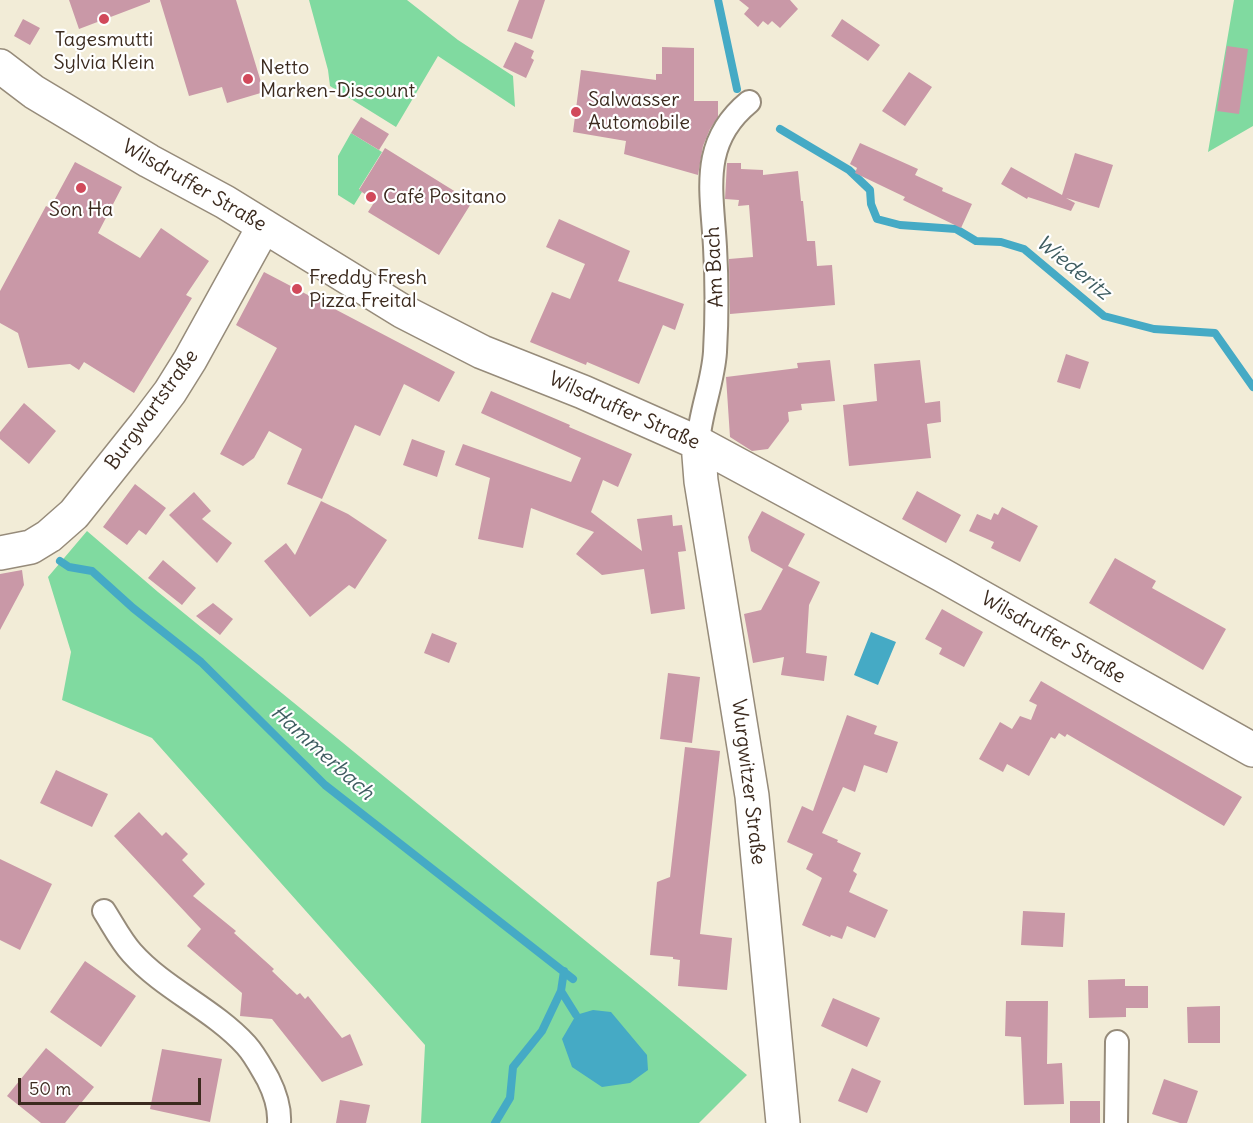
<!DOCTYPE html>
<html>
<head>
<meta charset="utf-8">
<style>
  body { margin:0 }
  #map { position:relative; width:1253px; height:1123px; overflow:hidden; background:#f2ecd7; font-family:Delius,sans-serif }
  canvas { display:block }
  .scale { position:absolute; left:18px; top:1078px; width:183px; height:27px; box-sizing:border-box; border:3px solid #3b2a1e; border-top:0; padding-left:8px; font-size:18px; line-height:21px; white-space:nowrap; color:#3b2a1e; -webkit-text-stroke:4px #fff; paint-order:stroke }
</style>
</head>
<body>
<div id="map">
<canvas width="1253" height="1123"></canvas>
<div class="scale">50 m</div>
</div>
<script>
const ctx = document.querySelector('canvas').getContext('2d');
ctx.lineJoin = 'round';
function paint(path, color) { ctx.fillStyle = color; ctx.fill(path, 'evenodd'); }
function stroke(path, color, width, dash) { ctx.strokeStyle = color; ctx.lineWidth = width; ctx.lineCap = dash ? 'butt' : 'round'; ctx.setLineDash(dash || []); ctx.stroke(path); }
function drawText(font, color, halo, rows, align = 'center') {
  ctx.font = font + ' Delius,sans-serif'; ctx.lineWidth = 4.5; ctx.setLineDash([]); ctx.textBaseline = 'middle'; ctx.strokeStyle = halo; ctx.fillStyle = color; for (const [text, x, y, turn = 0] of rows) {
    ctx.save(); ctx.translate(x, y); ctx.rotate((+turn || 0) * Math.PI / 180); ctx.textAlign = isNaN(turn) ? turn : align; if (halo) ctx.strokeText(text, 0, 0); ctx.fillText(text, 0, 0); ctx.restore();
  }
}
paint(new Path2D(`
  M309,0H407L458,40L513,76L515,107L438,56L396,127L330,86L328,70Z
  M1234,0H1253V126L1208,152Z
  M351,133L382,152L359,189L362,192L354,205L338,195V156Z
  M87,531L158,592L647,991L747,1075L699,1123H421L425,1045L152,738L62,700L71,652L48,577Z`), '#80daa0');
paint(new Path2D(`
  M871,632L896,642L878,685L854,675Z
  M593,1010L611,1012L647,1055L648,1070L630,1083L602,1087L572,1067L562,1039L576,1015Z`), '#45aac5');
stroke(new Path2D(`
  M718,0L737,89
  M780,129L849,170L870,190L871,204L877,219L900,225L956,229L976,241L1001,242L1024,249L1104,316L1154,329L1215,333L1253,387
  M60,561L69,567L92,571L133,608L201,662L325,785L573,979
  M561,991L576,1015
  M495,1123L510,1098L513,1067L542,1031L561,991L564,971`), '#45aac5', 8);
paint(new Path2D(`
  M69,0H150V2L79,29Z
  M160,0H236L264,92L227,103L222,87L189,96Z
  M519,0H545L532,39L507,31Z
  M739,0H790L798,9L780,28L772,21L768,25L763,21L758,27L744,14L749,8Z
  M23,19L40,28L30,45L14,36Z
  M842,19L880,45L868,61L831,36Z
  M515,42L534,51L531,58L534,60L526,78L503,67Z
  M1227,46L1248,49L1239,114L1217,111Z
  M662,47L694,48V101H718V117L710,129L703,146L698,175L624,154L626,141L573,132L581,70L656,80V74H662Z
  M909,72L932,87L905,126L882,111Z
  M361,117L389,134L379,150L351,133Z
  M860,143L918,169L915,175L943,188L942,191L972,204L961,228L903,200L905,197L855,173L857,168L850,164Z
  M385,148L472,202L439,255L368,212L375,201L359,190Z
  M1075,153L1113,165L1099,208L1066,198L1075,203L1071,211L1028,197L1027,199L1001,184L1011,167L1062,195Z
  M75,162L122,187L98,233L140,258L161,228L209,261L186,295L192,298L134,393L84,362L79,370L70,364L28,368L18,333L0,323V291L46,206L50,208Z
  M727,163H741V169L763,170V175L798,171L801,201H803L807,241H815L817,266L832,265L835,305L730,314L729,259L753,257L749,205L738,206L739,200L725,199Z
  M559,219L630,251L618,281L684,304L675,330L663,325L639,384L587,362L586,365L530,342L552,292L570,299L585,264L546,247Z
  M264,272L455,372L439,402L404,384L380,436L355,425L322,499L287,484L302,449L269,431L254,458L243,466L220,454L277,348L236,325Z
  M1066,354L1089,362L1080,389L1057,382Z
  M830,360L835,401L801,404L802,410L788,412L789,421L768,449L752,451L730,437L726,377L798,368L797,363Z
  M920,360L925,403L940,401L941,422L927,424L931,458L849,466L843,405L877,401L874,364Z
  M491,391L570,425L569,427L632,454L618,487L603,480L591,512L642,551L637,519L672,515L673,526L682,525L686,551L678,552L685,609L651,614L644,569L602,575L576,554L594,532L531,508L523,548L478,539L490,478L455,465L463,444L571,482L581,458L481,413Z
  M24,403L56,431L29,464L0,439V432Z
  M412,439L445,451L437,477L403,465Z
  M135,484L166,508L146,535L139,530L127,545L103,527Z
  M917,491L961,515L946,543L902,519Z
  M194,492L211,511L202,519L232,543L217,563L169,515Z
  M321,501L348,514L387,540L355,589L349,585L310,617L264,561L286,543L295,555Z
  M1002,507L1038,526L1020,562L991,548L994,542L969,531L977,514L991,520L994,513L998,515Z
  M762,511L805,534L788,566L820,582L809,605L806,653L827,656L824,681L781,675L784,657L753,663L744,614L761,610L783,569L751,551L748,537Z
  M1115,558L1156,581L1152,588L1226,629L1203,670L1089,603Z
  M163,560L196,588L182,605L148,578Z
  M22,570L24,585L0,630V574Z
  M213,603L233,619L220,635L196,616Z
  M942,609L983,632L964,667L939,654L942,648L925,639Z
  M432,633L457,643L449,663L424,653Z
  M668,673L700,677L692,743L660,739Z
  M1041,681L1242,797L1224,826L1067,734L1065,737L1059,733L1055,739L1051,737L1029,776L1007,764L1003,772L979,759L1000,722L1012,729L1020,716L1031,720L1037,705L1029,701Z
  M847,715L877,726L874,734L898,742L887,773L864,765L855,792L843,787L822,833L838,840L837,842L861,853L853,871L857,874L849,892L888,910L875,938L847,926L842,939L831,935L830,937L802,925L822,878L806,869L813,854L787,842L802,806L813,811Z
  M685,747L720,751L700,934L732,938L727,990L678,986L680,960L673,959V957L650,955L657,882L670,877Z
  M56,770L108,794L92,827L40,803Z
  M139,812L162,836L166,832L188,854L182,860L205,884L193,896L236,931L234,933L274,969L272,971L297,995L300,993L305,999L308,996L342,1038L350,1034L363,1065L322,1082L272,1019L240,1016L242,993L187,946L201,929L114,836Z
  M0,859L52,884L20,950L0,940Z
  M1023,911L1065,913L1063,947L1021,945Z
  M85,961L136,996L101,1047L50,1012Z
  M1125,979V986H1148V1008H1126V1017L1089,1018L1088,980Z
  M833,998L880,1018L867,1047L821,1026Z
  M1006,1001H1048L1047,1064L1062,1063L1064,1104L1024,1105L1021,1037L1005,1036Z
  M1220,1006V1043H1188L1187,1007Z
  M46,1048L94,1087L65,1123H41L7,1096Z
  M162,1049L222,1059L210,1122L150,1109Z
  M852,1068L881,1081L867,1113L838,1101Z
  M1164,1079L1198,1091L1187,1123H1180L1152,1114Z
  M340,1100L370,1105L366,1123H336Z
  M1070,1101H1100V1123H1070Z`), '#c998a7');
const street = new Path2D(`
  M698,443C700,412 713,383 715,352C717,317 717,282 715,247C712,191 699,143 749,102
  M104,911C113,925 121,941 132,953C164,989 213,1009 246,1045C255,1055 261,1067 268,1079C275,1093 280,1108 279,1123
  M1116,1123L1117,1042`);
const secondary = new Path2D(`
  M0,66L34,92L149,161L225,202L402,311L482,352L583,392L698,443L942,575L1253,750
  M698,443L701,481L752,796L783,1123
  M0,553L31,547L49,536L74,514L145,425L170,392L190,360L264,226`);
stroke(street, '#968b7a', 26);
stroke(secondary, '#968b7a', 36);
stroke(street, '#fff', 22);
stroke(secondary, '#fff', 33);
for (const [x, y, r, color] of [
  [104,19,6,"#d1495b"],
  [248,79,6,"#d1495b"],
  [576,112,6,"#d1495b"],
  [81,188,6,"#d1495b"],
  [371,197,6,"#d1495b"],
  [297,289,6,"#d1495b"]
]) { const dot = new Path2D(); dot.arc(x, y, r, 0, 2 * Math.PI); ctx.fillStyle = color; ctx.fill(dot); stroke(dot, '#fff', 2); }
drawText('20px', '#3b2a1e', '#fff', [
  ["Tagesmutti",104,40,"center"],
  ["Sylvia Klein",104,63,"center"],
  ["Netto",260,68],
  ["Marken-Discount",260,91],
  ["Salwasser",588,100],
  ["Automobile",588,123],
  ["Café Positano",383,197],
  ["Son Ha",81,210,"center"],
  ["Freddy Fresh",309,278],
  ["Pizza Freital",309,301]
], 'left');
drawText('20px', '#3b2a1e', '#fff', [
  ["Wilsdruffer Straße",194,186,30],
  ["Am Bach",715,267,-93],
  ["Burgwartstraße",152,410,-54],
  ["Wilsdruffer Straße",624,411,24],
  ["Wilsdruffer Straße",1053,638,30],
  ["Wurgwitzer Straße",748,782,83]
]);
drawText('italic 21px', '#3f5d61', '#fff', [
  ["Wiederitz",1073,268,39],
  ["Hammerbach",322,753,42]
]);
</script>
</body>
</html>
